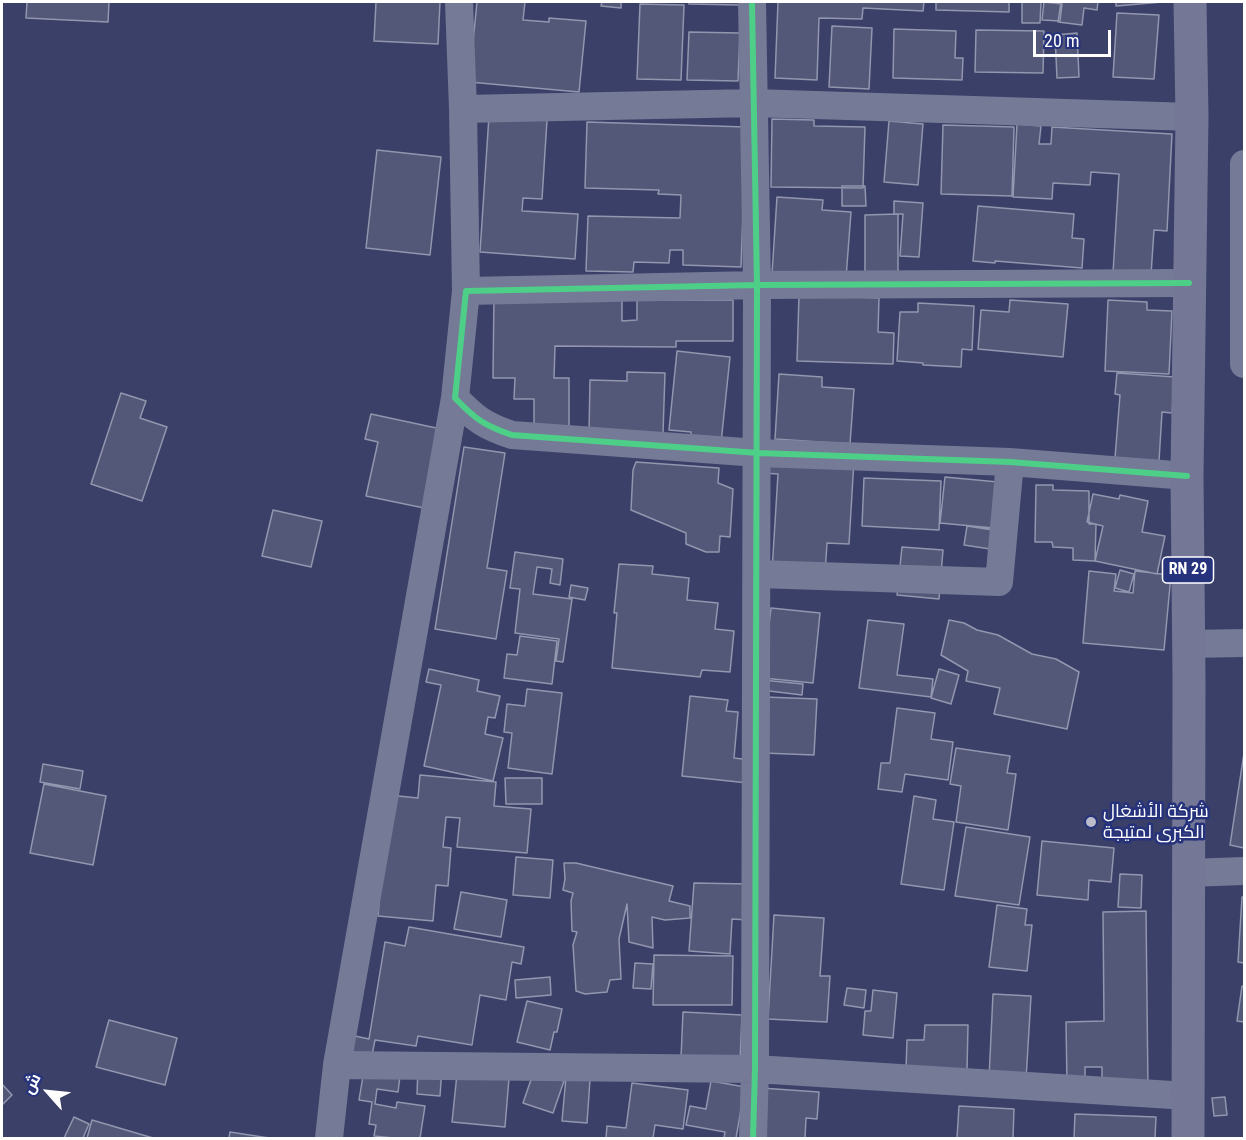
<!DOCTYPE html>
<html>
<head>
<meta charset="utf-8">
<style>
  body { margin:0 }
  #map { position:relative; width:1246px; height:1140px; overflow:hidden; background:#3a4068; font-family:"Roboto Condensed",Cairo,sans-serif }
  canvas { display:block }
  .frame { position:absolute; inset:0; border:3px solid #fff; pointer-events:none }
  .north { position:absolute; left:18px; top:1062px; width:60px; height:60px; -webkit-text-stroke:4px #26337c; paint-order:stroke; rotate:297deg; font-size:16px; font-weight:700; line-height:24px; text-align:center; color:#fff }
  .north::after { content:''; display:block; margin:auto; width:21px; height:27px; background:#fff; clip-path:polygon(50% 0,100% 100%,50% 72%,0 100%) }
  .scale { position:absolute; left:1033px; top:30px; width:78px; height:27px; box-sizing:border-box; border:3px solid #fff; border-top:0; padding-left:8px; font-size:18px; line-height:21px; white-space:nowrap; color:#fff; -webkit-text-stroke:4px #26337c; paint-order:stroke }
</style>
</head>
<body>
<div id="map">
<canvas width="1246" height="1140"></canvas>
<div class="frame"></div>
<div class="north">ش</div>
<div class="scale">20 m</div>
</div>
<script>
const ctx = document.querySelector('canvas').getContext('2d');
ctx.lineJoin = 'round';
function paint(path, color) { ctx.fillStyle = color; ctx.fill(path, 'evenodd'); }
function stroke(path, color, width, dash) { ctx.strokeStyle = color; ctx.lineWidth = width; ctx.lineCap = dash ? 'butt' : 'round'; ctx.setLineDash(dash || []); ctx.stroke(path); }
function drawText(font, color, halo, rows, align = 'center') {
  ctx.font = font + ' "Roboto Condensed",Cairo,sans-serif'; ctx.lineWidth = 5; ctx.setLineDash([]); ctx.textBaseline = 'middle'; ctx.strokeStyle = halo; ctx.fillStyle = color; for (const [text, x, y, turn = 0] of rows) {
    ctx.save(); ctx.translate(x, y); ctx.rotate((+turn || 0) * Math.PI / 180); ctx.textAlign = isNaN(turn) ? turn : align; if (halo) ctx.strokeText(text, 0, 0); ctx.fillText(text, 0, 0); ctx.restore();
  }
}
const building = new Path2D(`
  M27,2H109L108,22L26,18Z
  M376,2H440L438,44L374,41Z
  M477,2H525L523,20L549,22V18L586,21L579,92L469,82Z
  M602,2H621V8L601,6Z
  M689,2H739V5L689,4Z
  M778,2H924L923,11L863,8L862,19L819,18L817,80L775,78Z
  M936,2H1009V12L936,10Z
  M1022,2H1041L1040,23H1022Z
  M1044,2L1062,4L1060,21L1042,20Z
  M1061,2H1098L1097,10L1084,8L1082,25L1058,22Z
  M1116,2H1163L1116,6Z
  M640,4L684,5L681,80L637,79Z
  M1117,13L1159,15L1154,79L1113,77Z
  M832,26L872,28L869,89L829,87Z
  M894,29L956,31L955,58H963L962,80L893,78Z
  M976,30L1044,31L1043,73L975,72Z
  M689,32L740,33L738,81L687,80Z
  M1077,33L1079,77L1057,78L1055,35Z
  M489,116L547,120L542,199L523,198L522,211L578,214L575,259L480,252Z
  M772,119L814,120V126L865,127L863,188L771,187Z
  M889,121L923,124L918,185L884,182Z
  M587,122L746,127L741,267L683,265V250H670L669,263L634,262L633,272L586,271L588,216L680,218L681,195L658,194L659,190L585,188Z
  M1017,124L1041,126L1039,144H1051L1052,127L1172,134L1167,231L1154,230L1151,275L1113,273L1119,174L1091,172L1090,185L1053,183L1052,199L1013,197Z
  M943,125L1014,127L1012,196L941,194Z
  M377,150L441,157L430,255L366,248Z
  M842,186H865L866,206H842Z
  M777,197L823,200L822,210L851,212L846,278L772,274Z
  M894,201L923,203L919,257L900,256L903,214H894Z
  M978,206L1074,214L1072,238L1084,239L1082,268L995,261V263L973,261Z
  M898,214V274H865V215Z
  M494,295H622V321L637,320V300H733V341H676V347L555,346L554,378H569V428H534V399H514L515,378H493Z
  M799,295L879,298L878,332L894,333L893,364L797,361Z
  M1010,300L1068,304L1063,357L978,349L981,310L1009,312Z
  M1108,300L1147,302V310L1172,311L1169,374L1105,371Z
  M918,303L974,306L972,350L962,349L961,367L923,365V363L897,361L900,312H918Z
  M677,351L730,357L721,443L690,440L691,432L669,430Z
  M627,372L665,373L663,433H589L590,380L627,381Z
  M1117,373L1175,377L1172,413L1162,412L1159,461L1115,458L1120,395L1115,394Z
  M779,374L822,377V387L854,389L850,444L775,439Z
  M121,393L146,401L140,418L167,427L142,501L91,484Z
  M371,414L441,429L424,508L366,496L378,442L365,439Z
  M464,447L505,453L487,568L507,571L496,639L435,629Z
  M763,455L854,460L849,544L827,543L825,574L772,571L778,474L762,473Z
  M636,462L719,468L718,483L733,489L730,537L720,536L719,552H706L686,544V533L631,510L633,470Z
  M945,477L998,482L993,528L940,523Z
  M864,478L941,481L939,530L862,526Z
  M1036,485H1053V490L1089,491V524H1096L1095,561L1073,560V548L1053,547L1052,542H1035Z
  M1093,494L1119,499L1120,495L1148,501L1142,532L1165,536L1157,574L1095,561L1103,526L1087,522Z
  M273,510L322,521L311,567L262,556Z
  M967,526L993,530L990,549L964,545Z
  M902,547L943,550L939,599L897,595Z
  M515,552L563,559L560,585L550,583L552,569L537,567L533,594L572,599L563,662L556,661L559,639L515,633L520,589L510,588Z
  M619,564L653,566L652,574L689,578L687,600L718,603L715,629L734,631L730,672L702,670L700,677L612,668L617,613H614Z
  M1120,570L1134,574L1129,592L1115,588Z
  M1089,571L1116,574L1114,591L1133,593L1135,571L1171,575L1164,650L1083,643Z
  M571,585L588,588L585,600L569,597Z
  M771,608L820,613L813,683L763,678Z
  M868,620L904,624L897,675L933,679L931,697L859,688Z
  M949,620L964,623L977,630L998,635L1032,654L1056,659L1079,672L1067,729L994,714L1000,688L966,681L968,671L941,655Z
  M520,636L557,641L552,684L504,678L507,654L517,655Z
  M429,669L479,680L477,691L500,696L495,718L488,717L485,734L503,738L493,781L424,766L441,685L426,682Z
  M939,669L959,675L951,704L931,698Z
  M762,680L803,684L802,695L761,690Z
  M527,689L562,693L552,774L508,768L512,733L504,732L507,704L525,706Z
  M690,696L728,700L726,711L738,712L734,758L751,760L748,783L682,776Z
  M765,697L817,699L814,755L763,753Z
  M897,708L935,713L931,739L953,742L948,780L905,774L902,792L878,789L881,763H890Z
  M956,748L1010,756L1007,773L1016,774L1008,830L956,822L961,786L950,784Z
  M1244,753V848L1230,845Z
  M43,764L83,771L80,789L40,782Z
  M420,775L496,782L494,806L531,809L527,853L457,847L460,818L446,817L443,847L451,848L448,886L436,885L433,921L378,916L388,795L418,798Z
  M505,778H542V804H506Z
  M44,784L106,796L93,865L30,853Z
  M914,796L936,800L933,819L954,822L944,890L901,884Z
  M966,827L1030,837L1019,905L955,896Z
  M1042,841L1114,848L1111,882L1089,880L1088,900L1037,895Z
  M516,857L553,860L550,898L513,895Z
  M564,863H576L673,886L669,901L690,906V918L665,920L652,917L653,948L629,942L627,904L619,939L621,979L610,980L607,992L585,994L576,991L573,945L577,932L572,931L571,901L573,893L563,890L565,879Z
  M1120,874L1142,875L1141,908L1118,907Z
  M694,883L749,884L748,920L732,919L730,954L689,951Z
  M461,892L507,900L501,937L454,929Z
  M1242,897H1244V963L1238,962Z
  M997,905L1027,909L1025,925H1032L1027,971L989,967Z
  M1146,911L1148,1090H1102V1067H1085V1084H1067L1066,1022L1104,1021L1103,912Z
  M774,915L824,918L820,976H830L827,1022L768,1019Z
  M409,927L524,947L521,964L512,962L506,1000L480,995L472,1045L418,1036L416,1046L375,1040L372,1055L347,1051L350,1035L369,1039L385,942L405,946Z
  M654,955L733,956L732,1005H653Z
  M635,963L653,964L651,989L633,988Z
  M550,977L551,995L516,998L515,980Z
  M1242,986L1244,987V1022L1237,1021Z
  M847,988L866,990L864,1008L844,1005Z
  M873,990L897,993L893,1038L863,1035L865,1011H871Z
  M993,994L1031,996L1026,1080L989,1078Z
  M527,1001L562,1009L557,1032H554L550,1050L517,1042Z
  M683,1012L742,1015L740,1061L681,1058Z
  M109,1020L177,1038L165,1085L96,1067Z
  M925,1025H968L967,1071L906,1070L907,1040H924Z
  M418,1066L442,1067L440,1096L417,1094Z
  M364,1070L400,1076L398,1092L377,1089L375,1104L396,1108L397,1102L425,1106L420,1138H393L374,1136L376,1125L369,1124L372,1102L359,1100Z
  M534,1071L564,1081L553,1113L523,1103Z
  M457,1074L509,1078L505,1127L452,1122Z
  M566,1077L590,1080L587,1123L562,1121Z
  M711,1081L745,1087L736,1138H724L725,1132L686,1125L690,1106L706,1109Z
  M632,1083L688,1090L683,1129L655,1125L653,1138H606L607,1126L626,1128Z
  M2,1084L12,1095L2,1105Z
  M761,1088L819,1092L817,1119L806,1118L805,1138H757Z
  M1225,1097L1227,1115L1214,1116L1212,1098Z
  M959,1106L1014,1109L1013,1138H957Z
  M1075,1114L1156,1117L1155,1138H1074Z
  M74,1117L89,1124L83,1138H64Z
  M92,1120L153,1138H87Z
  M230,1132L269,1138H229Z`);
paint(building, '#535878');
stroke(building, '#9296ae', 1.5);
stroke(new Path2D(`
  M459,2L463,109L466,291
  M752,2L757,285L755,1069L753,1138
  M463,109L753,103L1192,117
  M1244,164V364
  M1187,476L1010,462L758,453L512,435C485,426 475,419 455,398L466,291L757,285L1189,283
  M758,574L999,582L1010,462
  M1189,644L1244,643
  M1188,873L1244,871
  M337,1065L755,1069L1188,1096
  M329,1138L337,1065L455,398`), '#757a97', 28);
stroke(new Path2D(`
  M1188,1138L1189,679L1187,476L1192,117L1190,2`), '#747796', 33);
stroke(new Path2D(`
  M752,2L757,285L755,1069L753,1138
  M1187,476L1010,462L758,453L512,435C485,426 475,419 455,398L466,291L757,285L1189,283`), '#4dcf88', 6);
for (const [x, y, r, color] of [
  [1091,822,6,"#babcca"]
]) { const dot = new Path2D(); dot.arc(x, y, r, 0, 2 * Math.PI); ctx.fillStyle = color; ctx.fill(dot); stroke(dot, '#26337c', 2); }
for (const [x, y, w] of [
  [1188,570,51]
]) { const box = new Path2D(); box.roundRect(x - w / 2, y - 13, w, 26, 4.5); ctx.fillStyle = '#26337c'; ctx.fill(box); stroke(box, '#fff', 1.5); }
drawText('bold 16px', '#fff', null, [
  ["RN 29",1188,570]
]);
drawText('18px', '#fff', '#26337c', [
  ["شركة الأشغال",1103,812],
  ["الكبرى لمتيجة",1103,833]
], 'left');
</script>
</body>
</html>
